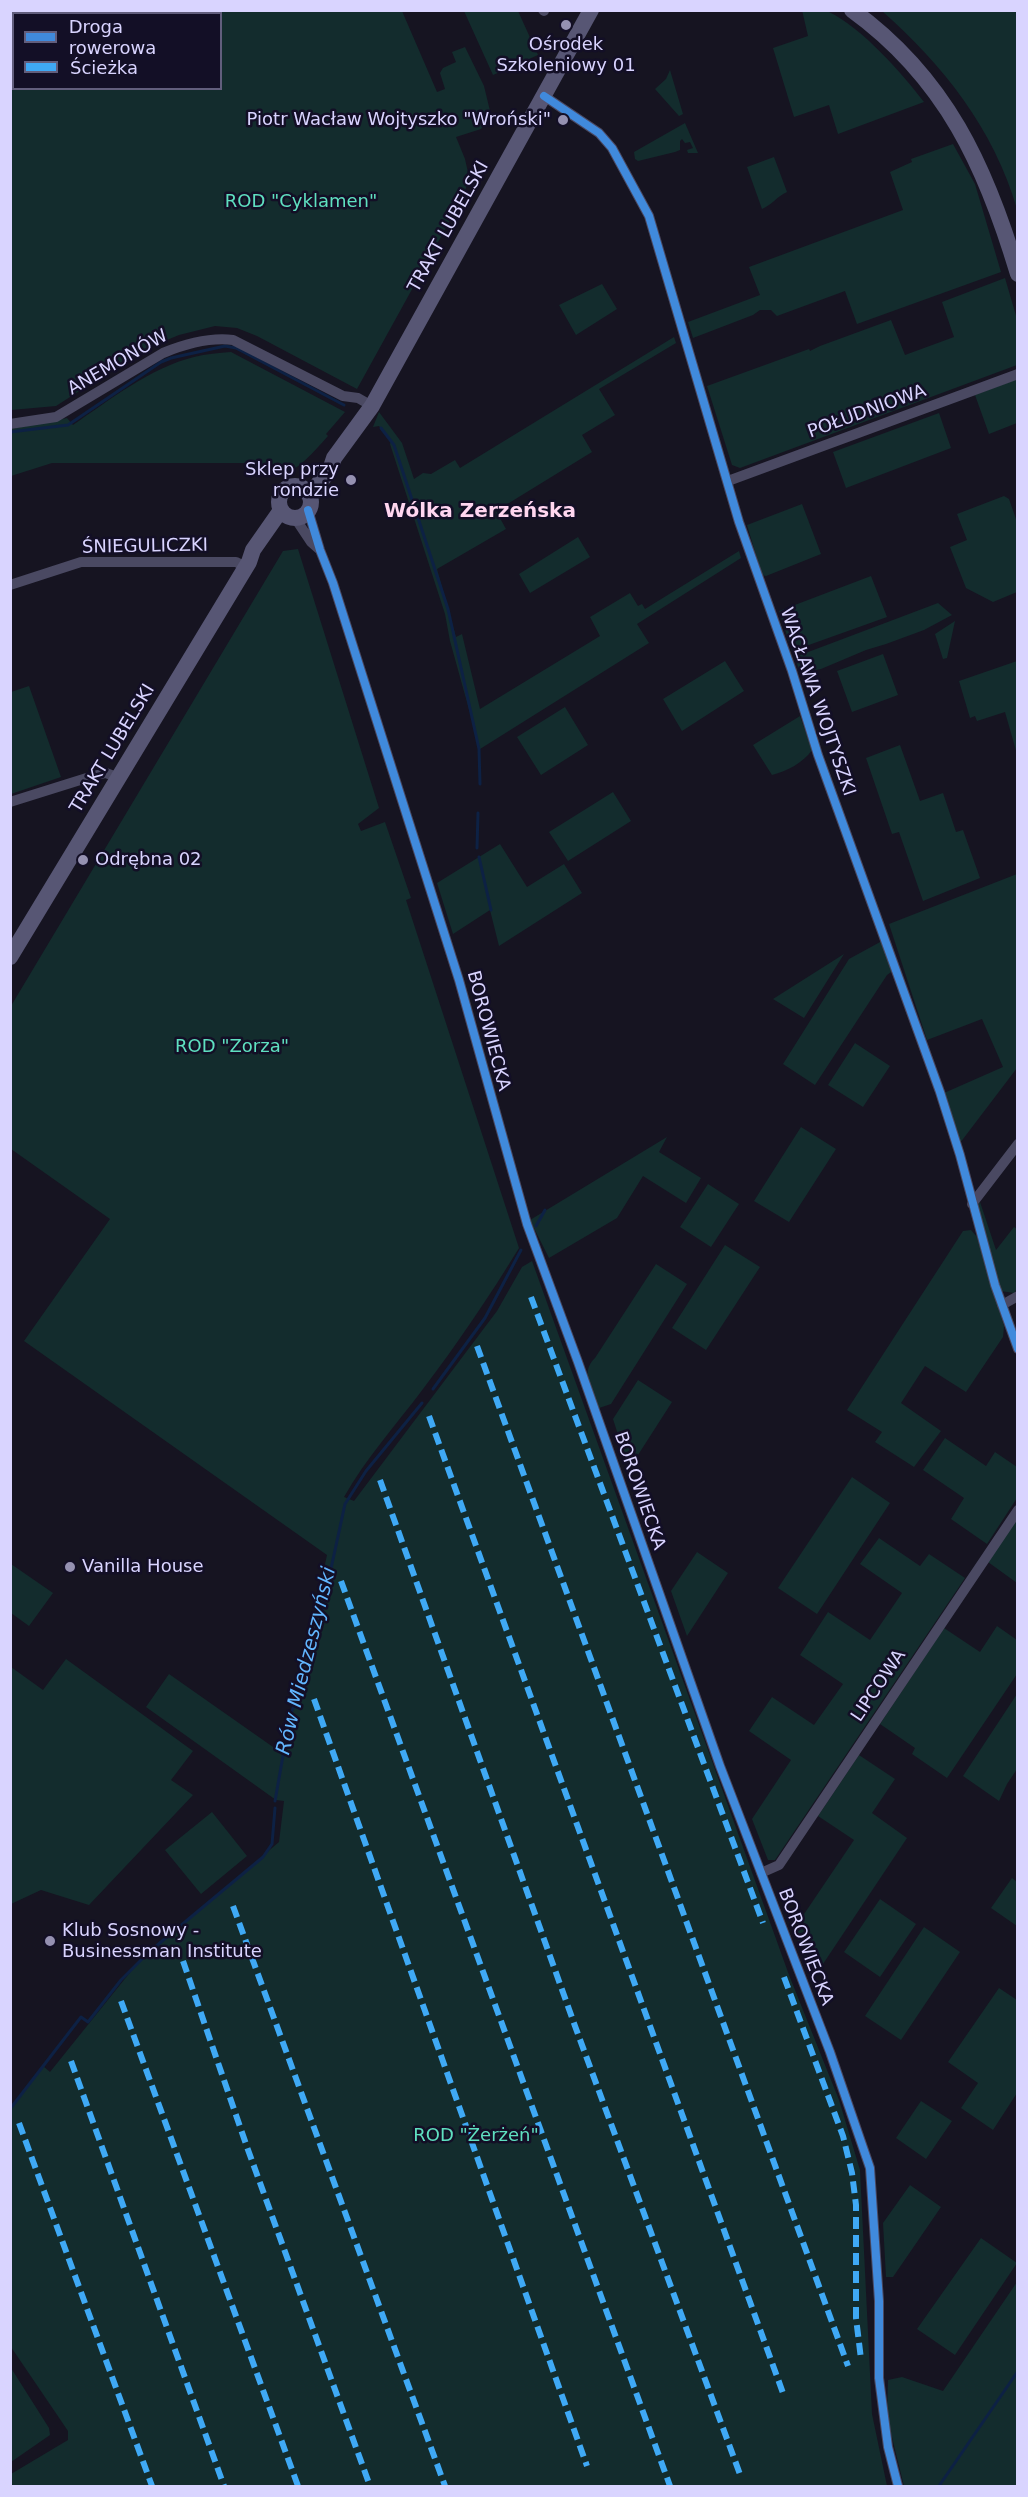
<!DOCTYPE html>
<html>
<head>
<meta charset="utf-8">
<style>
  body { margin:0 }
  #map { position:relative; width:1028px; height:2497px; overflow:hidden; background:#161421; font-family:"DejaVu Sans",sans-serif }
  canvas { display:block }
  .frame { position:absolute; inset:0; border:12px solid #d9d4ff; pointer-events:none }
  .legend { position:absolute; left:12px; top:12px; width:210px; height:78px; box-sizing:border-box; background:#130f26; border:2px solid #625e7d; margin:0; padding:8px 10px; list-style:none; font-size:18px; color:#d9d4ff }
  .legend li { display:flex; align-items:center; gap:12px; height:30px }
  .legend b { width:30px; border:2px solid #625e7d }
</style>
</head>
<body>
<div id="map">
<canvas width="1028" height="2497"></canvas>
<div class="frame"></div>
<ul class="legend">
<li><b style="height:8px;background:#408adc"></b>Droga rowerowa</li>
<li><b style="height:8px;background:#3fa9f5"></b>Ścieżka</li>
</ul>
</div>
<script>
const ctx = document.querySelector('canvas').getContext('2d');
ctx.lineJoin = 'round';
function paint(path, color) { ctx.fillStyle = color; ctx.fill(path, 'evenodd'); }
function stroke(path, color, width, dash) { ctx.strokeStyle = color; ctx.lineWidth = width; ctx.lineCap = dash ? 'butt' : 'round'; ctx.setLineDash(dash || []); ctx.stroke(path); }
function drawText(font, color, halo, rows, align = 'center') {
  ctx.font = font + ' "DejaVu Sans",sans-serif'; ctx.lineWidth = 5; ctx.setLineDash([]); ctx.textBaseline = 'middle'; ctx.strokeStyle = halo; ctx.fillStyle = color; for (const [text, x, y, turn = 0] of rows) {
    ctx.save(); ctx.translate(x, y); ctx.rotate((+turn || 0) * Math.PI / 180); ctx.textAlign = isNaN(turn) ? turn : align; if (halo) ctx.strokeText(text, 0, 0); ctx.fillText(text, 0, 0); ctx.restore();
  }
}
paint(new Path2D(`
  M124,10L402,11L437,92L445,89L440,73L443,68L456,62L452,52L465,47L484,86L491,115L481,129L456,137L465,159L469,177L464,195L357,389L257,336L237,328L215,326L179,335L145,349L56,406L11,410V48L13,47L14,88H220V14L115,13Z
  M802,10C810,10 822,8 829,12C862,28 902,73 924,102L838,134L829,105L794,117L773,48L808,36Z
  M464,11H518L538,55L493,75Z
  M882,11H1017V209C994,129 943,65 882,11Z
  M670,70L683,114L679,116L655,89L666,79Z
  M685,123L698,153H688L687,150L693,148L690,142L685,143L682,139L680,141V150L675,152L638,161L635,159L634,152Z
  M953,144L975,184L1001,272L857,324L845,291L777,316L771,310H760L753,315L693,338L688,322L760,295L749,267L903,210L890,172L912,162L911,159Z
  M774,157L787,192C776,197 772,205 762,209L747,167Z
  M1005,278L1017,319V365L740,468L732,465L707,386L809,349L810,351L820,346L891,320L905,355L954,337L942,302Z
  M602,284L617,309L576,335L559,305Z
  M674,337L676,343L599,389L615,415L582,435L592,452L496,511L506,529L437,569L456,637L462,634L480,709L600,636L590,617L630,593L638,606L642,604L645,609L739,551L741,558L637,624L649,643L480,749L450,641L445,614L390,444L391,442L379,426L373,427L379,412L402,443L414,479L423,473L431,474L455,460L460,468Z
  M231,352L345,412L326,434L328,436C312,454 301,467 280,477L254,469L252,463H52L11,476V429L67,418L73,425C108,401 152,367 194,357C206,354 219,353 231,352Z
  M1017,379V423L989,434L975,395Z
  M939,413L951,448L846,488L833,452Z
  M1004,496L1009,499L1017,522V592L993,602L966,588L950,547L967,540L957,514Z
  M802,504L821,554L766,576L762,575L747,525Z
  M578,537L590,557L530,593L519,574Z
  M298,549L379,808L358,824L361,831L385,822L411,898L406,900L519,1248C489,1297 457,1344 423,1389C396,1425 366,1458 344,1497L354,1501L497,1311L522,1267L532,1261L789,1975L839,2100L860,2170L872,2414L887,2486H13L11,2483V2474L68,2440V2431L11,2347V2107L43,2066L50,2072L136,1965L279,1842L284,1801L276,1800L146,1707L169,1674L283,1754L327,1555L24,1341L110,1219L11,1149V1006L283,551Z
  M871,576L887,617L792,651L779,611Z
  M938,603L952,615L924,630L886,644L866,650L821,669L800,673L795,657Z
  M955,621L947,658L943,659L935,634Z
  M883,654L898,695L852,712L837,671Z
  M725,661L744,691L682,731L663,699Z
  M1017,661V754L1005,712L977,721L975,716L970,718L959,681Z
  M29,686L61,777L11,794V692Z
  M565,707L588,745L541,775L517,737Z
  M800,716L812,750C803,763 787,771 772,775L753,745Z
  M900,745L920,801L943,793L956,832L963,830L980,878L923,901L899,832L892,834L866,758Z
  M613,792L631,821L568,861L549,832Z
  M500,844L527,887L564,864L582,893L499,946L490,910L453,934L437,883Z
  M1017,874V1068L960,1143L944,1093L1003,1067L982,1019L927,1040L889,924Z
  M882,941L894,970L887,975L815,1085L783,1064L849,959Z
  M844,954L804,1018L773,999Z
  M855,1043L890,1066L863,1107L828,1085Z
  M801,1127L836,1149L789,1222L754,1201Z
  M667,1137L659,1152L701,1178L686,1203L643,1176L617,1218L549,1258L530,1220Z
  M708,1184L739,1204L711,1247L680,1227Z
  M980,1202L996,1250L1014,1227L1017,1229V1289L1014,1293L1001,1291L977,1205Z
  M971,1230L977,1237L1004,1326L1003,1337L966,1392L925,1366L901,1403L941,1431L914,1467L875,1442L882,1432L847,1410L963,1231Z
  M725,1245L760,1267L706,1350L672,1328Z
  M656,1264L687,1284L611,1404L599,1408C593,1391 579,1373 595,1358Z
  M638,1380L672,1402L629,1469L613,1419Z
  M945,1438L986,1466L995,1452L1017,1467V1498L987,1544L951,1519L964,1498L923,1470Z
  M852,1477L890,1503L817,1614L778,1588Z
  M1017,1519V1583L988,1562Z
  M879,1538L920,1566L929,1554L965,1578L775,1860H768L752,1819L791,1760L749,1731L772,1697L814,1725L843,1684L800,1655L828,1612L870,1640L902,1593L860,1564Z
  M697,1552L728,1573L687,1636L671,1591Z
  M11,1564L53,1593L29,1626L11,1613Z
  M997,1626L1017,1640V1674L947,1778L912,1754L915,1748L880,1724L944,1628L980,1652Z
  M66,1659L193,1751L171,1780L193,1795L89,1905L41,1890L11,1904V1667L43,1690Z
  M1017,1694V1769L1007,1784L999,1801L963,1776Z
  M859,1755L895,1779L872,1813L907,1838L817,1973L810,1971L794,1929L854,1840L818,1816Z
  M212,1812L247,1856L201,1894L165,1850Z
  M1012,1878L1017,1882V1926L991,1908Z
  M880,1899L916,1924L880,1977L844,1952Z
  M924,1927L960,1952L901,2040L865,2016Z
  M999,1988L1017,2000V2093L993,2130L961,2108L978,2083L948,2062Z
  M921,2101L952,2121L926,2159L896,2138Z
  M910,2185L941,2207L893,2277H886L883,2223Z
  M981,2238L1017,2263L955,2355L917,2329Z
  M1017,2282V2486H904L887,2417L888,2380L902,2377L943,2391Z
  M11,2368L49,2428L50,2435L11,2462Z`), '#132c2d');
stroke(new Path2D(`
  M381,428L394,445L448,609L479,749L480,784
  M10,432L68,425L161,362L171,358L225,346L236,348L344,405
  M477,848L478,813
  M479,857L491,910
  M536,1226L545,1210
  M433,1389L485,1318L521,1250
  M275,1801L290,1716L311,1661L345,1504L366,1471L422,1403
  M10,2109L81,2017L88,2022L121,1980L149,1952L263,1857L272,1844L275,1808
  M939,2486L1018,2371`), '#0d2144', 3);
stroke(new Path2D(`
  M543,10L544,11
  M83,14L91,10
  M10,40L14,39
  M544,96L599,133L612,148L649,216L739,522L792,671L818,755L940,1092L960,1155L995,1285L1018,1349
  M10,424L56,417L163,353C185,344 209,337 233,340L343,396L358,398L372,406
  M728,481L1018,374
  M308,510L320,550L333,583L459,980L527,1224L578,1362L720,1766L830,2052L870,2168L879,2301V2378L888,2447L898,2486
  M295,518L311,542L320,550
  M10,585L81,562H236L246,567
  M10,802L93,776L106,773L119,778
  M972,1204L1018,1144
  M1002,1305L1018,1296
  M761,1873L779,1865L1018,1510`), '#4a4962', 10);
stroke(new Path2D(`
  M852,10C946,78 986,167 1018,274
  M279 502a16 16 0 1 1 32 0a16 16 0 1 1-32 0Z
  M309,495L330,470L334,458L372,406L591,10
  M10,957L249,562L253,550L281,510`), '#575674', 16);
stroke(new Path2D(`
  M531,1297L763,1923
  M477,1346L848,2366
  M429,1416L783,2393
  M380,1480L575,2026L741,2477
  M341,1581L670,2486
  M314,1699L587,2466
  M233,1906L445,2486
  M183,1961L247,2147L370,2486
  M784,1977L843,2136L852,2173L856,2205V2318L861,2359
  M121,2001L298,2486
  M71,2061L224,2486
  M19,2123L152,2486`), '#3fa9f5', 6, [12, 6]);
stroke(new Path2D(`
  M544,96L599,133L612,148L649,216L739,522L792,671L818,755L940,1092L960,1155L995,1285L1018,1349
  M308,510L320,550L333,583L459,980L527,1224L578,1362L720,1766L830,2052L870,2168L879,2301V2378L888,2447L898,2486`), '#408adc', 8);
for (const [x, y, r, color] of [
  [566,25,6,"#9591b1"],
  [563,120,6,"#9591b1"],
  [351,480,6,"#9591b1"],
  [83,860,6,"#9591b1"],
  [70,1567,6,"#9591b1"],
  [50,1941,6,"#9591b1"]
]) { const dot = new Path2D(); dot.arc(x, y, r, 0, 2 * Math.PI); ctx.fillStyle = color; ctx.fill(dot); stroke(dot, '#130f26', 2); }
drawText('18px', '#d9d4ff', '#130f26', [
  ["Ośrodek",566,45,"center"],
  ["Szkoleniowy 01",566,66,"center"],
  ["Piotr Wacław Wojtyszko \"Wroński\"",551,120,"right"],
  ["Sklep przy",339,470,"right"],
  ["rondzie",339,491,"right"],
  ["Odrębna 02",95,860],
  ["Vanilla House",82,1567],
  ["Klub Sosnowy -",62,1931],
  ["Businessman Institute",62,1952]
], 'left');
drawText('18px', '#5fe0c0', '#130f26', [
  ["ROD \"Cyklamen\"",301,202],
  ["ROD \"Zorza\"",232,1047],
  ["ROD \"Żerżeń\"",476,2136]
]);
drawText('18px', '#d9d4ff', '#130f26', [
  ["TRAKT LUBELSKI",449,227,-61],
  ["ANEMONÓW",118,363,-30],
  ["POŁUDNIOWA",867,412,-20],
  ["ŚNIEGULICZKI",145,547,-1],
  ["WACŁAWA WOJTYSZKI",817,702,71],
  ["TRAKT LUBELSKI",113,749,-59],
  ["BOROWIECKA",488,1031,75],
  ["BOROWIECKA",639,1491,71],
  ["LIPCOWA",879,1686,-56],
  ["BOROWIECKA",805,1947,69]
]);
drawText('bold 20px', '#ffd6f0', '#130f26', [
  ["Wólka Zerzeńska",480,512]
]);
drawText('italic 20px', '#62b6ff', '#130f26', [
  ["Rów Miedzeszyński",307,1661,-76]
]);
</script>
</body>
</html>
